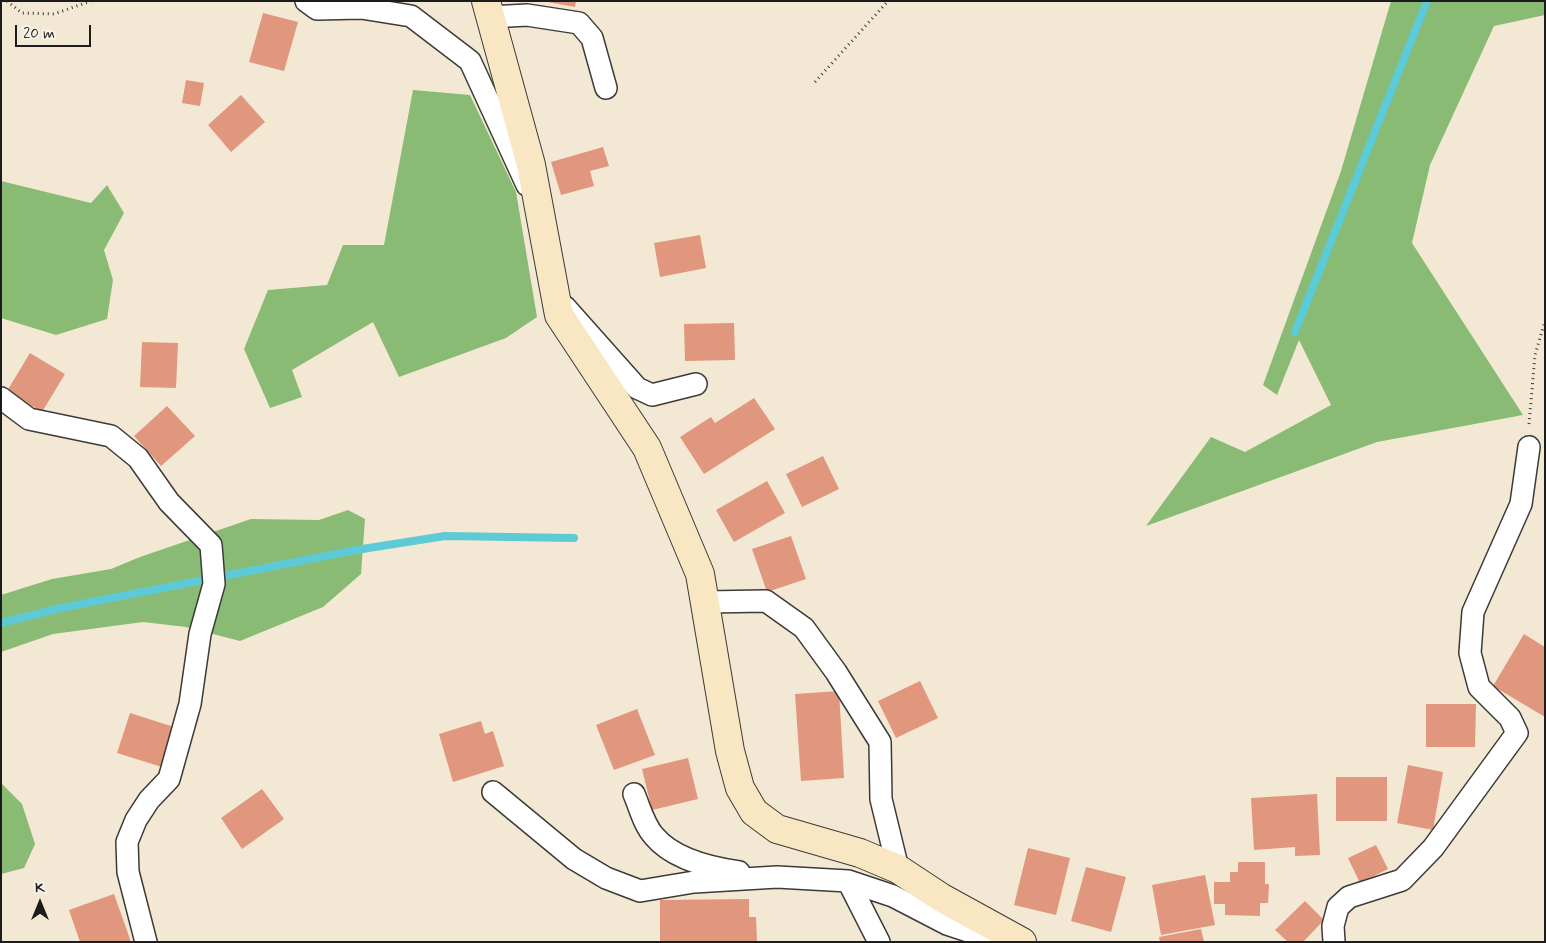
<!DOCTYPE html>
<html>
<head>
<meta charset="utf-8">
<style>
  body { margin:0 }
  #map { position:relative; width:1546px; height:943px; overflow:hidden; background:#f3e8d3; font-family:Mynerve,sans-serif }
  canvas { display:block }
  .frame { position:absolute; inset:0; border:2px solid #1c1c1c; pointer-events:none }
  .north { position:absolute; left:15px; top:878px; width:50px; height:50px; -webkit-text-stroke:4px #f7f3e8; paint-order:stroke; rotate:0deg; font-size:14px; font-weight:700; line-height:20px; text-align:center; color:#1c1c1c }
  .north::after { content:''; display:block; margin:auto; width:18px; height:22px; background:#1c1c1c; clip-path:polygon(50% 0,100% 100%,50% 72%,0 100%) }
  .scale { position:absolute; left:15px; top:25px; width:76px; height:22px; box-sizing:border-box; border:2px solid #1c1c1c; border-top:0; padding-left:6px; font-size:15px; line-height:18px; white-space:nowrap; color:#1c1c1c; -webkit-text-stroke:4px #f7f3e8; paint-order:stroke }
</style>
</head>
<body>
<div id="map">
<canvas width="1546" height="943"></canvas>
<div class="frame"></div>
<div class="north">K</div>
<div class="scale">20 m</div>
</div>
<script>
const ctx = document.querySelector('canvas').getContext('2d');
ctx.lineJoin = 'round';
function paint(path, color) { ctx.fillStyle = color; ctx.fill(path, 'evenodd'); }
function stroke(path, color, width, dash) { ctx.strokeStyle = color; ctx.lineWidth = width; ctx.lineCap = dash ? 'butt' : 'round'; ctx.setLineDash(dash || []); ctx.stroke(path); }
paint(new Path2D(`
  M1391,1H1545V15L1494,26L1430,165L1412,243L1523,415L1377,442L1146,526L1211,437L1245,452L1331,405L1299,340L1277,395L1263,385L1341,171Z
  M413,90L470,95L516,192L537,317L506,338L399,377L373,322L292,370L302,397L270,408L244,349L268,290L327,285L343,245H384Z
  M1,181L91,203L107,185L124,213L104,250L113,280L107,319L56,335L1,318Z
  M348,510L365,519L361,574L323,607L240,641L186,627L143,622L53,634L1,652V595L52,579L111,569L140,557L251,519L319,520Z
  M1,783L22,804L35,844L24,868L1,874Z`), '#89bb74');
stroke(new Path2D(`
  M1295,332L1427,1
  M1,623L61,608L356,550L445,536L574,538`), '#5ecad6', 8);
paint(new Path2D(`
  M542,1H576L575,7Z
  M263,13L298,22L284,71L249,62Z
  M186,80L204,83L200,106L182,103Z
  M241,95L265,122L231,152L208,125Z
  M603,147L609,166L590,171L594,186L561,195L551,162Z
  M700,235L706,268L660,277L654,243Z
  M734,323L735,360L685,361L684,324Z
  M142,342L178,343L176,388L140,387Z
  M30,353L65,374L42,412L7,391Z
  M754,398L775,429L704,474L680,437L711,417L715,423Z
  M167,406L195,436L161,466L134,436Z
  M823,456L839,489L802,507L786,474Z
  M767,481L785,513L734,542L716,510Z
  M791,536L806,579L767,592L752,549Z
  M1524,634L1545,647V717L1493,686Z
  M920,681L938,718L896,738L878,701Z
  M839,691L844,778L801,781L795,694Z
  M1426,704H1476L1475,747H1426Z
  M637,709L655,755L614,770L596,725Z
  M130,713L174,727L162,767L117,753Z
  M481,721L485,734L493,731L504,766L453,782L439,734Z
  M688,758L698,799L652,810L642,769Z
  M1408,765L1443,772L1433,830L1397,823Z
  M1336,777H1387V821H1336Z
  M262,789L284,819L242,849L221,818Z
  M1317,794L1320,855L1295,856V847L1254,850L1251,798Z
  M1376,845L1388,869L1360,883L1348,858Z
  M1028,848L1070,858L1056,915L1014,905Z
  M1238,862H1265V884H1269L1268,903H1260V916L1225,915V904H1214V882H1230V872H1238Z
  M1086,867L1126,877L1111,932L1071,921Z
  M1205,875L1215,925L1161,935L1152,885Z
  M114,894L131,942H80L69,910Z
  M749,899V917H756L757,942H660V900Z
  M1305,901L1324,920L1303,942H1288L1275,930Z
  M1201,929L1204,942H1160L1159,937Z`), '#e1967e');
const minor = new Path2D(`
  M306,1L317,9L361,8L411,16L470,61L527,185
  M490,17L527,15L579,23L592,38L606,88
  M565,307L637,388L652,395L696,384
  M1,398L29,419L111,436L138,458L169,502L211,545L214,584L200,634L190,704L169,779L149,800L136,820L127,842L128,872L146,942
  M705,602L766,601L804,628L836,672L880,742L881,799L898,869
  M493,792L574,859L606,878L640,891L694,882L777,877L848,881L893,896L947,924L989,938L1008,940
  M634,794C640,808 644,825 654,836C673,859 711,868 739,872
  M848,881L879,942
  M1334,942L1333,926L1338,907L1349,897L1402,880L1433,848L1517,733L1510,718L1479,687L1470,653L1473,612L1521,504L1529,447`);
const secondary = new Path2D(`
  M486,1L531,165L559,315L647,448L700,574L730,751L740,788L754,812L777,829L860,853L898,869L942,898L1022,942`);
stroke(minor, '#3c3b37', 24);
stroke(secondary, '#3c3b37', 30);
stroke(new Path2D(`
  M7,1L22,13L54,14L91,1
  M815,82L888,1
  M1529,424L1535,355L1545,321`), '#3c3b37', 3, [1, 4]);
stroke(minor, '#fff', 21);
stroke(secondary, '#f9e7c3', 28);
</script>
</body>
</html>
